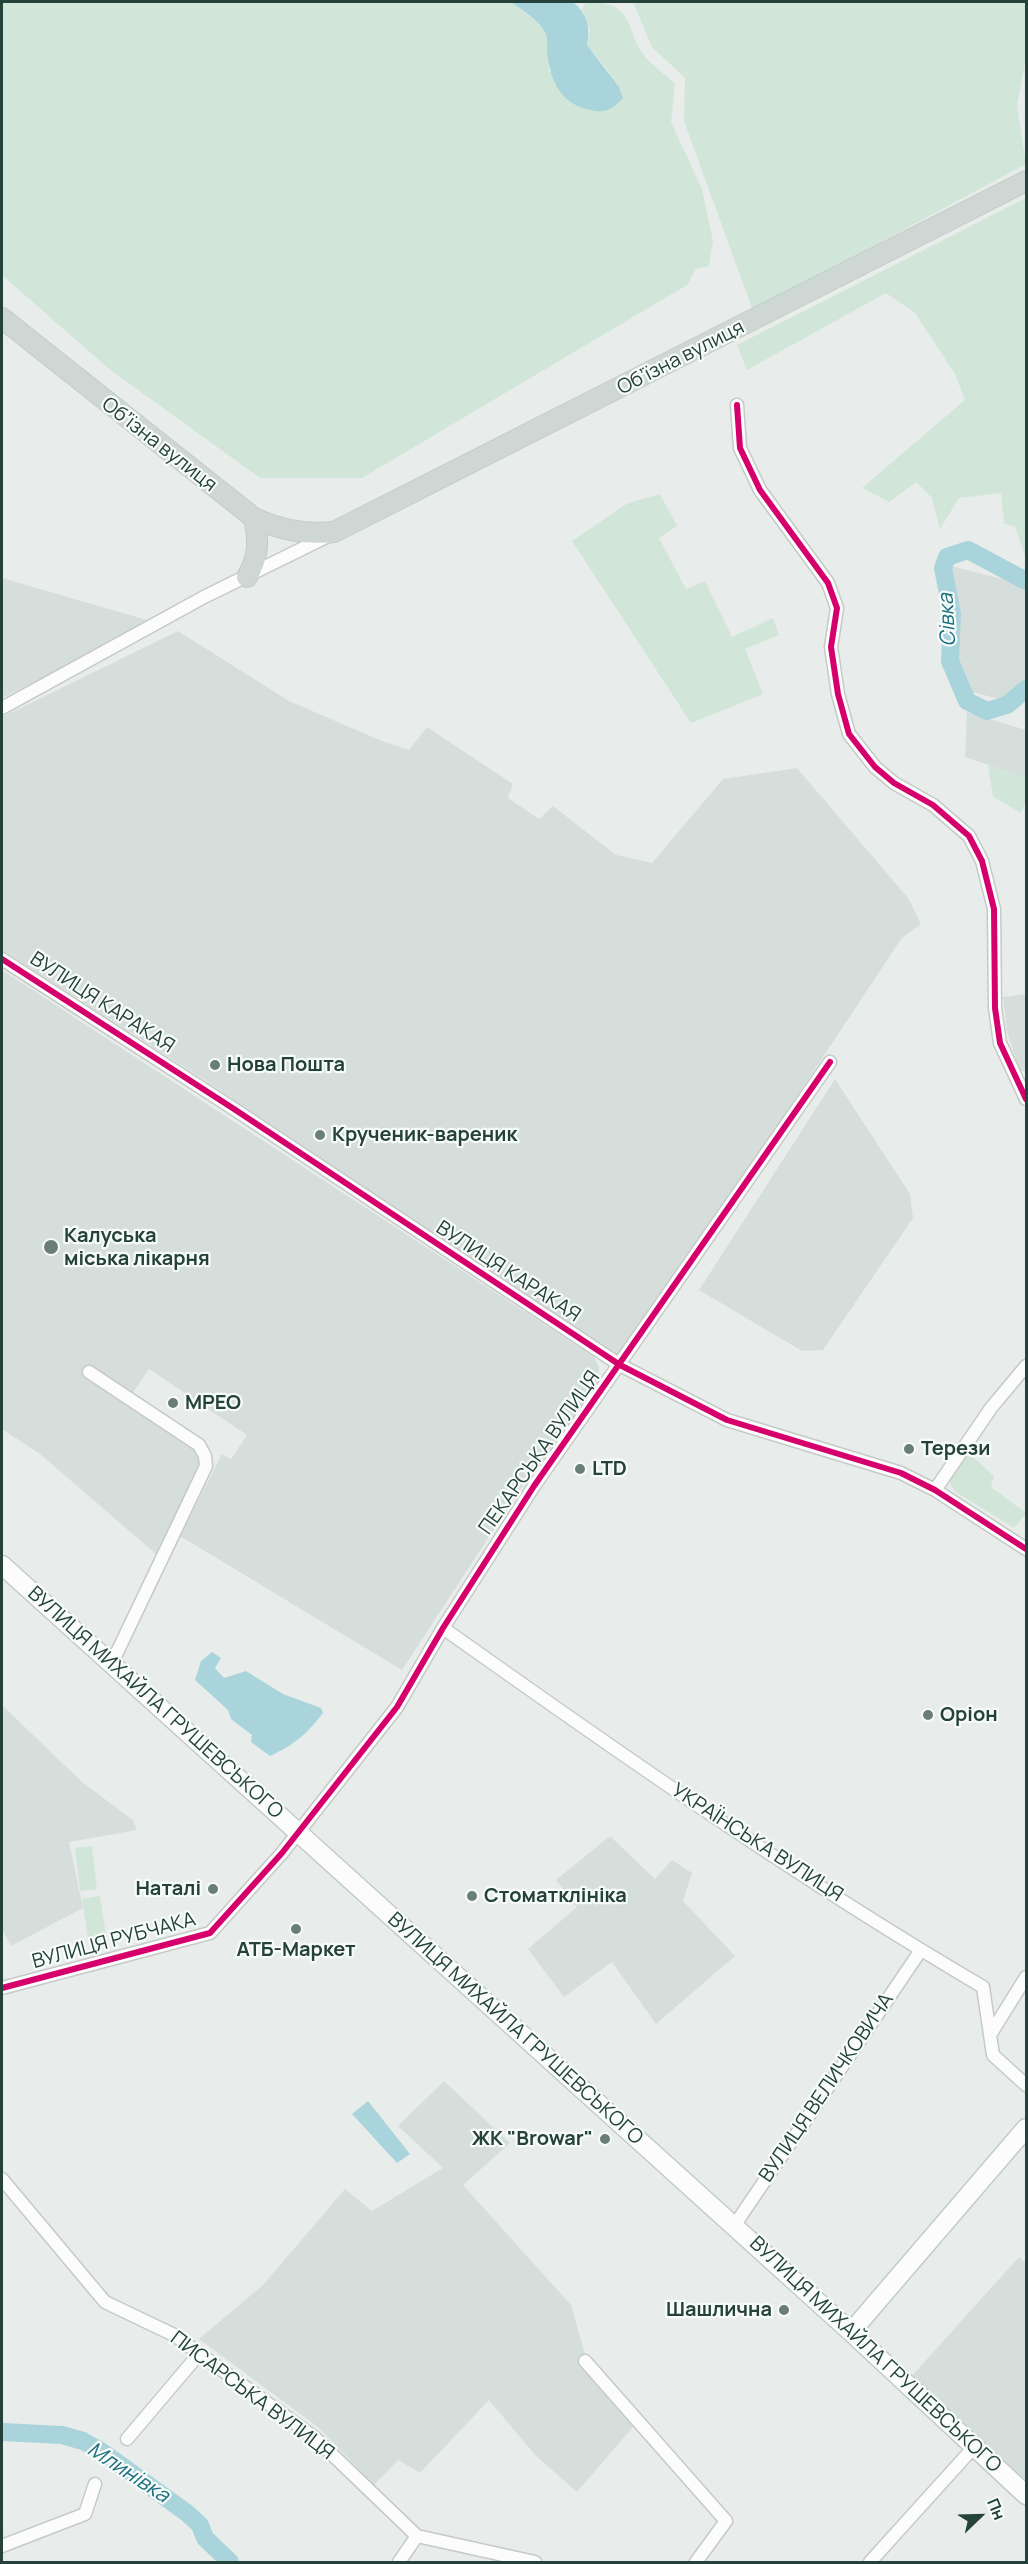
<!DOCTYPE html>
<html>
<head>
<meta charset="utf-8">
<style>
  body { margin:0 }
  #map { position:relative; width:1028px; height:2564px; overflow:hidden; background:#e8edeb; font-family:Manrope,sans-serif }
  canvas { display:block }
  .frame { position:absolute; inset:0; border:3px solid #24423a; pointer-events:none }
  .north { position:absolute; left:950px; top:2486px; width:60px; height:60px; -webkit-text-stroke:4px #f7fbf9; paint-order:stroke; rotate:67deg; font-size:16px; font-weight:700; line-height:24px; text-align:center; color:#24423a }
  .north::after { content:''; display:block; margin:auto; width:21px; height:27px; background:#24423a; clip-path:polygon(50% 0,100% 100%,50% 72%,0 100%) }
</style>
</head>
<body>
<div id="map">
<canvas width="1028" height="2564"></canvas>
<div class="frame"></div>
<div class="north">Пн</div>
</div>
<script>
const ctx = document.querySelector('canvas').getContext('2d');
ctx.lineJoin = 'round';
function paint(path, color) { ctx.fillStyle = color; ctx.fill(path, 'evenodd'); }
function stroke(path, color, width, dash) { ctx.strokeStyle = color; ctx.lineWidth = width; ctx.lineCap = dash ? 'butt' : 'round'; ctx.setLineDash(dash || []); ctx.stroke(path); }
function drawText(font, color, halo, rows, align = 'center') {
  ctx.font = font + ' Manrope,sans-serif'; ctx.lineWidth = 4.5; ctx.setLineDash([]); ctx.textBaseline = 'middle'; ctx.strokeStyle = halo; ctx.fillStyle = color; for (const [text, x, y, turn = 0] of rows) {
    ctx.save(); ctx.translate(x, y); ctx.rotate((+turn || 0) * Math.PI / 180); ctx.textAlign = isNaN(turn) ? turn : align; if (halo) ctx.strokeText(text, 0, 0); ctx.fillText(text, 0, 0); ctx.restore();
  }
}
paint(new Path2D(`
  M951,566L1026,585V681L1008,701L967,691L956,662L957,614Z
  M2,578L154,622L2,698Z
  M178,631L289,701L382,741L409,750L427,727L513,784L508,798L539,819L553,806L616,855L652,863L723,779L797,768L908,898L921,924L901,939L747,1172L619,1358L189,1070L2,950V717Z
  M967,712L1026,730V778L965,757Z
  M2,970L594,1357L599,1367L597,1385L519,1491L402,1670L180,1536L222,1454L231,1459L247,1435L149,1369L126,1403L197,1451L202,1461L156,1554L40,1454L2,1429Z
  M1026,994V1070L1020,1072L1007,1032L1003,997Z
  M835,1079L910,1194L913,1218L823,1350L802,1351L699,1290Z
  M4,1707L82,1782L133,1820L137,1830L69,1842L83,1908L11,1946L2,1929V1709Z
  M610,1836L655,1879L672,1860L692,1873L683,1901L735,1956L656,2024L612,1962L564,1997L528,1949L577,1907L556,1880Z
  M444,2081L510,2143L463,2185L571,2305L585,2354L579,2361L633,2427L577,2492L536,2456L489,2400L420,2473L398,2460L374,2485L318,2427L199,2339L263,2285L345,2189L372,2211L443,2168L398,2126Z
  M1019,2257L1026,2263V2484L910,2378Z`), '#d6dedb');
paint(new Path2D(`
  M2,2H511L537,22L547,35L549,72L610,73L587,45L590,31L582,9L586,2C638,2 623,29 646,58C654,67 666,75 675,84L671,122L702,189L713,241L709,266L696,269L687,285L362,478H260L109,369L2,275Z
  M633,2H1026V57L1017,106L1026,164L753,311L684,121L685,78L652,47Z
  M1026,198V559L1015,527L1004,523L1001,493L959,498L940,529L932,498L916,482L889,502L862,488L965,400L955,374L915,313L886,293L747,370L737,345Z
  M660,494L677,526L659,538L686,589L705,581L732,637L773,618L779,635L745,649L763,694L691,723L572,541L628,503Z
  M988,765L1026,778V801L1021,813L993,797Z
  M969,1453L994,1476L991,1487L1026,1513L1014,1528L954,1491L948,1479Z
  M92,1846L97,1889L80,1891L75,1848Z
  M100,1896L106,1935L88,1938L82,1899Z`), '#d1e6d8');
paint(new Path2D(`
  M511,2H573C587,13 591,28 587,45L619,87L623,98C611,111 604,114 586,109C559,102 550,78 547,52C547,46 548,38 546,34C539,20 523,11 511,2Z
  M212,1652L221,1658L215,1668L224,1678L246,1671L283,1694L321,1708L323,1713C307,1734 294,1745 270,1756L251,1742L252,1735L231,1719L228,1710L195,1680L201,1661Z
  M368,2101L410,2154L397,2163L352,2114Z`), '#a9d4db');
stroke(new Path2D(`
  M1026,581L968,550L947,557L943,568L952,614L950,661L967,701L987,711L1007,705L1026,689
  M2,2432L62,2435L83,2441L101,2451L187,2513L200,2525L205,2538L230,2562`), '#a9d4db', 18);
const street = new Path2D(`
  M737,405L740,448L760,490L828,583L837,608L831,647L838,694L849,734L875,767L894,783L933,805L969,836L982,861L994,909L995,1008L1000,1043L1026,1099
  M2,708L204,597L328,536
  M2,959L234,1109L620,1365L727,1420L901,1473L935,1490L1026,1549
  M89,1372L199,1445L205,1456L206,1466L111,1665
  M935,1490L991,1408L1026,1366
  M443,1628C619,1753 796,1877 983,1987L993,2055L1026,2085
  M2,1988L210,1933L282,1853L397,1707L443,1628L534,1486L830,1062
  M990,2035L1026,1977
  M2,2179L105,2302L174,2335L314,2437L417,2536L535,2562
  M734,2226L921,1950
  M585,2361L726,2521L696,2562
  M127,2439L199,2354
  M2,2546L85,2514L95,2484
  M399,2562L417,2536
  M870,2562L974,2447`);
const secondary = new Path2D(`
  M2,1565L851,2332L1026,2495
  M851,2332L1026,2128`);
const primary = new Path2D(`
  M2,318L254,518C281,530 305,535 334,532L1026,181
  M247,577C259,556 259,542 254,518`);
stroke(street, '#c5cac8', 15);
stroke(secondary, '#c3cbc8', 21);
stroke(primary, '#c3ccc9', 22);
stroke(street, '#fcfcfc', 12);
stroke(secondary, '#fcfcfc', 18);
stroke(primary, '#cfd7d5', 20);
stroke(new Path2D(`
  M737,405L740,448L760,490L828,583L837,608L831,647L838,694L849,734L875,767L894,783L933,805L969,836L982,861L994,909L995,1008L1000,1043L1026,1099
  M2,959L234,1109L620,1365L727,1420L901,1473L935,1490L1026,1549
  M2,1988L210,1933L282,1853L397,1707L443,1628L534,1486L830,1062`), '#d6006c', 6);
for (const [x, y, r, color] of [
  [215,1065,6,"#697e78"],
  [320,1135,6,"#697e78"],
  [51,1247,8,"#697e78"],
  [173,1403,6,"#697e78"],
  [909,1449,6,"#697e78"],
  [580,1469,6,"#697e78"],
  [928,1715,6,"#697e78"],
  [213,1889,6,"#697e78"],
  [472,1896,6,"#697e78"],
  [296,1929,6,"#697e78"],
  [605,2139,6,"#697e78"],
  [784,2310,6,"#697e78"]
]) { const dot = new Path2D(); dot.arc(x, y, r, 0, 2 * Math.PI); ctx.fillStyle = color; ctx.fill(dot); stroke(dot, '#f7fbf9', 2); }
drawText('20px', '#24423a', '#f7fbf9', [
  ["Обʼїзна вулиця",681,358,-27],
  ["Обʼїзна вулиця",159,445,38],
  ["ВУЛИЦЯ КАРАКАЯ",102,1003,33],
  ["ВУЛИЦЯ КАРАКАЯ",508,1272,33],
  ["ПЕКАРСЬКА ВУЛИЦЯ",540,1453,-55],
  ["ВУЛИЦЯ МИХАЙЛА ГРУШЕВСЬКОГО",155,1703,42],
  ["УКРАЇНСЬКА ВУЛИЦЯ",757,1843,33],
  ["ВУЛИЦЯ РУБЧАКА",114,1941,-15],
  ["ВУЛИЦЯ МИХАЙЛА ГРУШЕВСЬКОГО",515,2029,42],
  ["ВУЛИЦЯ ВЕЛИЧКОВИЧА",827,2088,-56],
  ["ВУЛИЦЯ МИХАЙЛА ГРУШЕВСЬКОГО",875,2355,43],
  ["ПИСАРСЬКА ВУЛИЦЯ",252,2396,37]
]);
drawText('bold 20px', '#24423a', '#f7fbf9', [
  ["Нова Пошта",227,1065],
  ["Крученик-вареник",332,1135],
  ["Калуська",64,1236],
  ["міська лікарня",64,1259],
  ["МРЕО",185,1403],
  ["Терези",921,1449],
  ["LTD",592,1469],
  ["Оріон",940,1715],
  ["Наталі",201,1889,"right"],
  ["Стоматклініка",484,1896],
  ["АТБ-Маркет",296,1950,"center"],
  ["ЖК \"Browar\"",593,2139,"right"],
  ["Шашлична",772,2310,"right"]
], 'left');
drawText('italic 21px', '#1c6f80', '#f7fbf9', [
  ["Сівка",948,620,-93],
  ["Млинівка",128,2473,33]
]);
</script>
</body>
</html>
